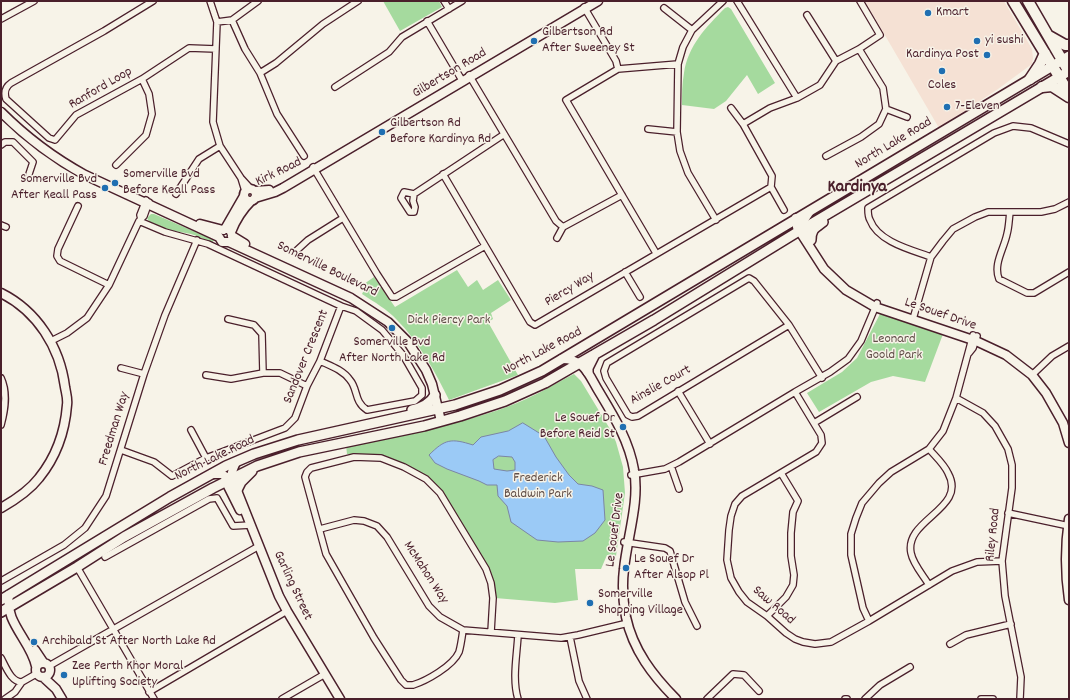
<!DOCTYPE html>
<html>
<head>
<meta charset="utf-8">
<style>
  body { margin:0 }
  #map { position:relative; width:1070px; height:700px; overflow:hidden; background:#f7f3e8; font-family:Dekko,sans-serif }
  canvas { display:block }
  .frame { position:absolute; inset:0; border:2px solid #4a1f2b; pointer-events:none }
</style>
</head>
<body>
<div id="map">
<canvas width="1070" height="700"></canvas>
<div class="frame"></div>
</div>
<script>
const ctx = document.querySelector('canvas').getContext('2d');
ctx.lineJoin = 'round';
function paint(path, color) { ctx.fillStyle = color; ctx.fill(path, 'evenodd'); }
function stroke(path, color, width, dash) { ctx.strokeStyle = color; ctx.lineWidth = width; ctx.lineCap = dash ? 'butt' : 'round'; ctx.setLineDash(dash || []); ctx.stroke(path); }
function drawText(font, color, halo, rows, align = 'center') {
  ctx.font = font + ' Dekko,sans-serif'; ctx.lineWidth = 3; ctx.setLineDash([]); ctx.textBaseline = 'middle'; ctx.strokeStyle = halo; ctx.fillStyle = color; for (const [text, x, y, turn = 0] of rows) {
    ctx.save(); ctx.translate(x, y); ctx.rotate((+turn || 0) * Math.PI / 180); ctx.textAlign = isNaN(turn) ? turn : align; if (halo) ctx.strokeText(text, 0, 0); ctx.fillText(text, 0, 0); ctx.restore();
  }
}
paint(new Path2D(`
  M865,1H1004L1032,49L1033,58L1032,64L998,89L939,128Z`), '#f5e1d4');
paint(new Path2D(`
  M383,1H439L442,7L400,31Z
  M728,7L731,9L775,83L758,94L747,75L726,101L714,109L682,105C682,94 682,84 684,73C688,46 706,27 725,8Z
  M151,214H154L214,240L212,243C205,240 198,236 191,234C179,231 153,231 147,218Z
  M457,270L468,287L477,280L483,290L498,280L511,300L491,313L493,319L488,322L518,375L449,400C436,373 418,341 397,320C387,309 374,302 362,294L364,290V284L374,277L395,307Z
  M881,312L943,334L925,382L893,376L871,382L819,412L807,393L842,372L857,358Z
  M574,374L581,381L610,429L616,442L623,467L625,493L616,556L607,555L601,569H575L578,600L555,603L495,598L493,580L468,535L427,477L388,457L368,454H347L346,445C404,434 462,425 517,403C537,395 556,383 574,374Z`), '#a5da9e');
const water = new Path2D(`
  M523,423L544,436L556,457L569,475L578,484L592,486L603,490L605,520L595,533L583,541L558,542L537,540L511,522L507,506L498,496L497,485H487L479,481L447,469L435,463L429,455C445,439 451,438 473,445L481,437L508,431ZM499,456L512,457L515,462V470L507,471L494,469L493,460Z`);
paint(water, '#9bcaf6');
stroke(water, '#7b86a5', 1);
const street = new Path2D(`
  M153,1L104,31L11,83C5,87 4,92 6,99L49,138L55,140L76,115L142,79L189,48L216,49
  M210,1L217,22L213,122L220,146L241,178L251,189
  M444,1L449,9
  M737,1L797,98
  M584,7L616,61L618,69
  M664,8L692,30
  M807,15L836,61
  M1,19L34,1
  M232,20L245,49L260,73L277,114L304,156
  M427,21L463,82
  M217,22L232,20L258,1
  M260,73L276,63L323,24L358,1
  M469,75L556,221L563,227
  M335,87L389,52L402,37L462,1
  M731,108L743,124L772,176L771,187L784,210
  M886,109L907,117
  M743,124L770,108L797,98L820,85L836,61L859,49L880,35L860,1
  M648,129L677,132
  M1,145L5,142H13L33,162L29,174
  M826,156L861,137L879,124L886,109L883,88L859,49
  M116,165L146,135L152,114L149,94L142,79
  M313,167L377,274L392,297H396L485,246
  M443,174L530,322L535,325L771,187
  M241,178L245,191
  M176,194L199,159L220,146
  M414,194L404,192L401,198L410,212H414L415,207L413,201L414,194L503,135
  M78,206L58,249L57,256L60,261L109,285
  M1010,212C1009,219 1009,227 1007,234C1004,249 993,264 999,279L1027,293H1034L1069,272
  M141,219L140,215L146,200
  M716,220L688,173L680,151L677,132L678,64L683,47L692,30L723,1
  M1,225L6,227
  M557,238L563,227L622,195
  M296,251L308,240L343,218
  M656,253L566,100L618,69L678,64
  M931,257C912,250 878,242 870,220C868,217 868,212 868,208L994,133L1013,126L1031,128L1069,144
  M625,272L640,297
  M228,319L254,325L262,334L263,373
  M913,319L931,257L943,241L953,229L975,217L988,212H1041L1055,209L1069,202
  M789,325L638,416L632,417L628,415L606,378L604,371L607,363L749,278L754,281L789,325L822,378
  M51,341L67,333L87,318L109,285L139,221L144,216L149,202
  M969,353L973,348L977,336
  M320,361C331,366 343,370 350,380C358,389 354,402 367,410L415,401L422,395V388L403,355L382,330L356,311L341,306
  M121,368L144,374
  M206,375L231,379L263,373H280L307,386
  M1032,375L1052,356L1069,346
  M1,378C8,393 5,410 1,425
  M678,391L710,444
  M795,392L821,435L822,443L816,452L742,496L735,504L731,516L729,530L727,560L731,578L739,592L747,602L767,616L786,633L795,639L803,642L815,644L831,642L869,621L952,571L977,562L1002,561
  M956,398L983,413L995,426L1008,449L1012,465V488L1002,561L1005,596L1021,677L1020,699
  M814,423L857,397
  M191,430L206,458
  M929,449C935,456 944,464 948,473C968,509 904,519 911,553C913,564 923,575 929,585
  M121,450L154,462L172,476L206,458L285,428L295,418L307,386L320,361L341,306L208,244L165,232L139,221
  M671,466L679,489
  M631,475L665,469L679,462L795,392L830,372L848,359L861,341L877,303
  M1008,513L1069,526
  M320,529L354,520L364,521L377,526L387,537L429,606L440,617L463,630L561,638L578,635L628,623
  M624,542L665,548L670,551L685,602L697,626
  M105,557L209,499L217,498L233,526L251,525
  M77,567L154,699
  M1,581L64,545L85,528L106,496L144,374L165,315L197,240
  M767,616L786,597L793,585L794,575L791,556V533L793,512L798,501L781,473
  M869,621L863,608L851,555V534L856,518L862,503L879,483L891,472L929,449L943,431L956,398L973,335
  M463,630C462,637 461,645 459,652C453,666 426,681 413,685H406L401,680L374,638L326,554L305,477L307,472L311,468L354,457L381,458L404,467L426,479L440,493L486,569L491,583L493,598L491,632
  M570,637L579,681L587,699
  M950,644L966,635L1011,624
  M1,658C6,667 11,682 22,682
  M49,666L259,546
  M149,692L287,611
  M5,699L15,692L22,682L36,674
  M282,699L325,674
  M518,699C512,679 517,655 518,635
  M707,699L733,674L744,675L759,691
  M845,699H847
  M865,699L880,685L910,667
  M981,699H993`);
const secondary = new Path2D(`
  M1,112C26,137 54,158 85,175L219,237L222,242H229L351,298L388,322L408,342L426,370L432,384L441,421
  M244 195a6 6 0 1 1 12 0a6 6 0 1 1-12 0Z
  M255,191L269,190
  M255,198L275,192L283,188L598,1
  M796,218L797,227L824,269L846,290L875,307L976,341L1006,355L1032,375L1046,393L1063,423L1069,443
  M200,224L223,230
  M225,229L244,196
  M231,232C236,219 241,211 251,201
  M807,233L802,223L810,211
  M232,236L245,244
  M1,293C37,311 60,347 65,387C66,393 68,399 67,405C65,431 56,457 39,478C29,491 15,500 1,508
  M562,359C584,359 588,373 598,390C613,415 629,440 634,470C640,501 627,538 624,569C622,585 623,601 626,617C633,650 653,676 676,699
  M236,462L233,469L228,486L240,510
  M212,474H222L234,483L279,596L287,611L340,699
  M1069,519C1065,546 1065,573 1069,600
  M9,595C4,622 31,641 36,666
  M35,650L43,662
  M36 670a7 7 0 1 1 14 0a7 7 0 1 1-14 0Z
  M43,677L56,689L62,699`);
const primary = new Path2D(`
  M811,240C811,229 815,228 823,222
  M588,372V368L595,354
  M412,410C421,408 430,404 435,395
  M237,490L241,482L252,471
  M1,600L170,497L226,466L254,454L298,440L455,405L500,390L542,371L1069,56
  M1,612L77,567L124,537L213,488L257,466L299,452L424,426L460,416L505,401L545,383L654,320L799,231L1069,71`);
const highway = new Path2D(`
  M1013,1L1069,93
  M1028,1L1069,72
  M1049,36L1065,45H1069
  M1030,79L1040,64L1045,53
  M1042,87L1052,86L1069,97`);
stroke(street, '#4a1f2b', 8);
stroke(secondary, '#4a1f2b', 11);
stroke(primary, '#4a1f2b', 12);
stroke(highway, '#4a1f2b', 13);
stroke(street, '#f7f3e8', 5.5);
stroke(secondary, '#f7f3e8', 8);
stroke(primary, '#f7f3e8', 9);
stroke(highway, '#f7f3e8', 10);
for (const [x, y, r, color] of [
  [928,13,4,"#1f6fb2"],
  [534,41,4,"#1f6fb2"],
  [977,41,4,"#1f6fb2"],
  [987,55,4,"#1f6fb2"],
  [942,71,4,"#1f6fb2"],
  [947,107,4,"#1f6fb2"],
  [382,132,4,"#1f6fb2"],
  [115,183,4,"#1f6fb2"],
  [105,188,4,"#1f6fb2"],
  [392,328,4,"#1f6fb2"],
  [623,427,4,"#1f6fb2"],
  [626,568,4,"#1f6fb2"],
  [590,603,4,"#1f6fb2"],
  [34,642,4,"#1f6fb2"],
  [64,675,4,"#1f6fb2"]
]) { const dot = new Path2D(); dot.arc(x, y, r, 0, 2 * Math.PI); ctx.fillStyle = color; ctx.fill(dot); stroke(dot, '#f7f3e8', 1.5); }
drawText('14px', '#4a1f2b', '#f7f3e8', [
  ["Kmart",936,13],
  ["Gilbertson Rd",542,33],
  ["After Sweeney St",542,49],
  ["yi sushi",985,41],
  ["Kardinya Post",979,55,"right"],
  ["Coles",942,86,"center"],
  ["7-Eleven",955,107],
  ["Gilbertson Rd",390,124],
  ["Before Kardinya Rd",390,140],
  ["Somerville Bvd",123,175],
  ["Before Keall Pass",123,191],
  ["Somerville Bvd",97,180,"right"],
  ["After Keall Pass",97,196,"right"],
  ["Somerville Bvd",392,343,"center"],
  ["After North Lake Rd",392,359,"center"],
  ["Le Souef Dr",615,419,"right"],
  ["Before Reid St",615,435,"right"],
  ["Le Souef Dr",634,560],
  ["After Alsop Pl",634,576],
  ["Somerville",598,595],
  ["Shopping Village",598,611],
  ["Archibald St After North Lake Rd",42,642],
  ["Zee Perth Khor Moral",72,667],
  ["Uplifting Society",72,683]
], 'left');
drawText('14px', '#4a1f2b', '#f7f3e8', [
  ["Gilbertson Road",450,74,-31],
  ["Ranford Loop",101,89,-30],
  ["North Lake Road",894,144,-31],
  ["Kirk Road",279,173,-26],
  ["Somerville Boulevard",327,270,26],
  ["Piercy Way",570,290,-31],
  ["Le Souef Drive",940,315,19],
  ["North Lake Road",543,352,-28],
  ["Sandover Crescent",307,357,-68],
  ["Ainslie Court",661,386,-29],
  ["Freedman Way",115,429,-73],
  ["North Lake Road",215,459,-26],
  ["Le Souef Drive",616,530,-83],
  ["Riley Road",994,535,-84],
  ["McMahon Way",425,573,57],
  ["Garling Street",292,586,65],
  ["Saw Road",773,606,41]
]);
drawText('14px', '#614e48', '#f7f3e8', [
  ["Dick Piercy Park",449,321],
  ["Leonard",894,340],
  ["Goold Park",894,356],
  ["Frederick",538,479],
  ["Baldwin Park",538,495]
]);
drawText('bold 18px', '#4a1f2b', '#f7f3e8', [
  ["Kardinya",857,189]
]);
</script>
</body>
</html>
